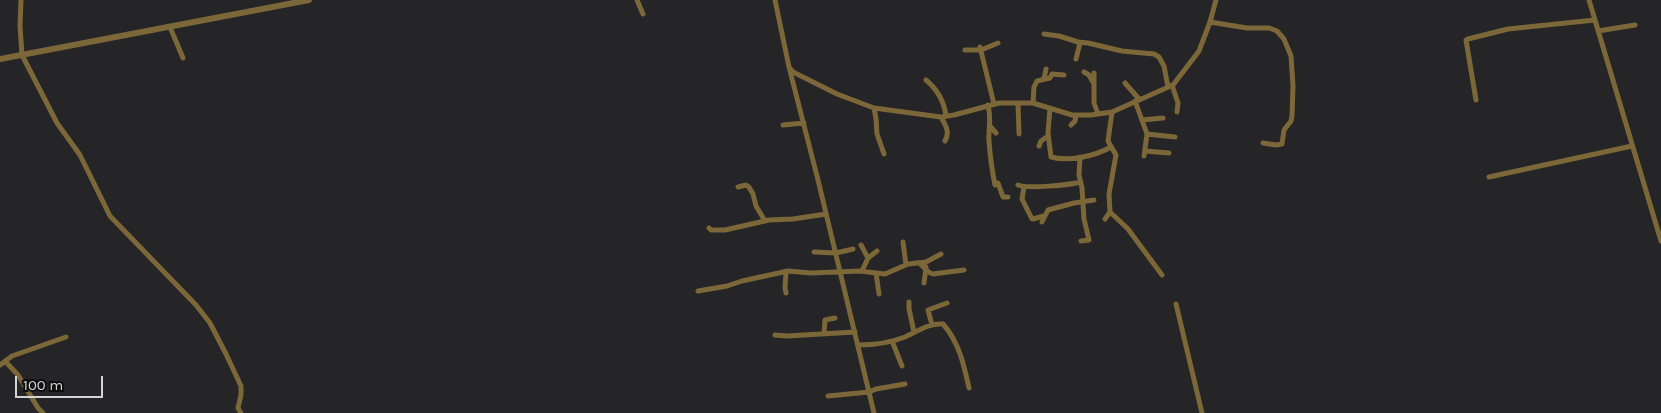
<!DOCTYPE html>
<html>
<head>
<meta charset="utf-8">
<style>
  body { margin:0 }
  #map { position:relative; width:1661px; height:413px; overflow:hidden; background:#252427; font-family:Karla,sans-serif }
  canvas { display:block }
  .scale { position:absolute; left:15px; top:376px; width:88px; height:22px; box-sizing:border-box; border:2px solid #d3d3d4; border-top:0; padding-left:6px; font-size:15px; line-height:18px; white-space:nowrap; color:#d3d3d4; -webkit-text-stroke:4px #0e0e0f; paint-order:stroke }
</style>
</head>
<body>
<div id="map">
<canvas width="1661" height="413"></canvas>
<div class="scale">100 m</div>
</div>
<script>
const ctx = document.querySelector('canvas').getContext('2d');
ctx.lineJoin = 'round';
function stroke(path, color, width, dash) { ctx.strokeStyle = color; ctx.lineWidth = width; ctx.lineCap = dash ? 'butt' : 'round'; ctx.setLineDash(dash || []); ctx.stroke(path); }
stroke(new Path2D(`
  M21,0L20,26L22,55L57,123L80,155L110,216L196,305L210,323L226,354L241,386V395L238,408L241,413
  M637,0L643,14
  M775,0L789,67L818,180L874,413
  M1589,0L1661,241
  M1210,22L1247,28H1269L1277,31L1284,39L1291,56L1293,86L1292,116L1291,121L1284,130L1282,144L1276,145L1263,143
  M170,27L183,58
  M1598,31L1635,25
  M1044,34L1059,36L1078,42L1088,43L1122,51L1154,54L1159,57L1164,66L1168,87
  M980,47L994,104
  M965,50H981L998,43
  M1076,59L1080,43
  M789,67L793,72L837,94L874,108L941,117L954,115L999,103H1033L1072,115H1091L1112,112L1173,85L1199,51L1210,22L1216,0
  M1084,72L1089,75L1094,84
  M1094,73V103L1098,114
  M1044,79L1046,69
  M926,80C938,90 944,101 946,116
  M1125,83L1139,99
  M1172,85L1178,103L1177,112
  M1476,100L1466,40L1468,39L1508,29L1595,20
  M1135,101L1147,134L1144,156
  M1018,103L1019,134
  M1033,103L1034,87L1037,81L1050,78L1052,74L1064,75
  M988,105C992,121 988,127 989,141C990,156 992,170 995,185
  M874,108L876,119L877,134L884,154
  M1050,108L1048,133L1051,157C1069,162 1095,156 1111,147
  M941,117C946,126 950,132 945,141
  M1142,120L1163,118
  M783,125L804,123
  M1071,125L1075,121L1076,115
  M990,126L996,133
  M1147,134L1175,137
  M1039,146L1041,141L1048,136
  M1145,151L1169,153
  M1080,157L1079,175L1082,188L1084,219L1089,240L1081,241
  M1489,177L1632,146
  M995,182L998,183L1003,197H1008
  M1018,185C1028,189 1069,185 1081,182
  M738,187L746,185L749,187L753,194L756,206L765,221
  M1024,187L1022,199L1032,219H1033L1044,216
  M1110,212L1128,229L1162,275
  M1105,219L1110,212L1109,194L1116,155L1108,141L1112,112
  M1042,222L1048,210L1074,203L1094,200
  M709,228L711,230H725L769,220L793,219L826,214
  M903,242L906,265
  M861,245L868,258L862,271
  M814,252L836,253L853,249
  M868,258L877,251
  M919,263L930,273L933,274L964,270
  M876,273L879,294
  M924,283L926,267
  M698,291L727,286L742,281L788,271L811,273L860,271L885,274L908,264L926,262L941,254
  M786,293L785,288L786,272
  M909,302V309L914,332
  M1176,304L1202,413
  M932,325L928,310L947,303
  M824,334L825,320L835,318
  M775,335L787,336L855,332
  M892,341L902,366
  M858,345C874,345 890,343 905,337C918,331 929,323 943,324C959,342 964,365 969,388
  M5,361L18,375L38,408L43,413
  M0,365L12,356L66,337
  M828,396L869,392L876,389L905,384`), '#7b6738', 5);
stroke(new Path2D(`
  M0,59L309,0`), '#7b6738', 6);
</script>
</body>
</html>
